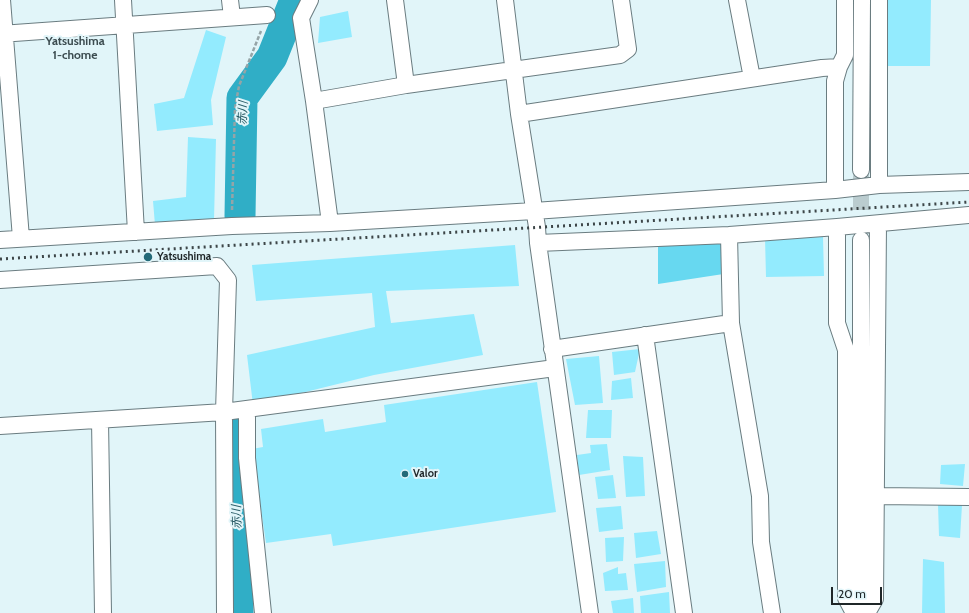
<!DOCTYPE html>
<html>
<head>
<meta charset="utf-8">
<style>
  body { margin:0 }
  #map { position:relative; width:969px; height:613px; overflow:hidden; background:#e1f5f9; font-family:Cabin,sans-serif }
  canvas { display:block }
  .scale { position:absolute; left:831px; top:587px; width:51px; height:18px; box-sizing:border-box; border:2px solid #1f2628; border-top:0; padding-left:5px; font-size:12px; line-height:14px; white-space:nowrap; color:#1f2628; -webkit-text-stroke:3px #e1f5f9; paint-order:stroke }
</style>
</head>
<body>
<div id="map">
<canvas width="969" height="613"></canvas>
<div class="scale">20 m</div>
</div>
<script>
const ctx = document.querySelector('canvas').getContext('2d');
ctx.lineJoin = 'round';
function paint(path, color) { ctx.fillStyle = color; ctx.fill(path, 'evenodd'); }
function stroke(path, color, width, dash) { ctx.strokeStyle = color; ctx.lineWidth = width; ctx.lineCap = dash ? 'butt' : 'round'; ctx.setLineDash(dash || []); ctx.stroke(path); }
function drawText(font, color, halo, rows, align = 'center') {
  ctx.font = font + ' Cabin,"Noto Sans JP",sans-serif'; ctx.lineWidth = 4; ctx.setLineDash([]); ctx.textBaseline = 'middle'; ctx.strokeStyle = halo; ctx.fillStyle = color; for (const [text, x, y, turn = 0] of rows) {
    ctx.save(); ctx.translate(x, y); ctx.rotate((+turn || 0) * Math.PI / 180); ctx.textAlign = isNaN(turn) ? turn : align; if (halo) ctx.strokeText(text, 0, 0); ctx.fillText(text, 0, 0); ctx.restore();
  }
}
paint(new Path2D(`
  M729,235L730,273L658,284V238Z`), '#67d8f0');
stroke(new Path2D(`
  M240,216L242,98L272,57L295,0
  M235,421L238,613`), '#30aec6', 31);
paint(new Path2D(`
  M887,0H931L930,66H886Z
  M348,11L352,37L318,43L320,17Z
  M206,30L226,37L211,100L213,125L157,131L154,104L184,98Z
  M188,137L216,139L214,220L155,225L153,201L186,197Z
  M823,237L824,276L766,277L765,238Z
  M515,245L519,286L386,291L391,323L474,314L483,355L374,375L253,405L247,355L375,327L372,293L256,301L252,265Z
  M640,349L635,372L614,375L612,352Z
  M599,356L603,403L575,405L566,359Z
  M631,378L633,398L611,400L612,381Z
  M537,382L556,512L333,546L331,534L266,543L252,449L263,447L261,429L323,419L325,432L386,422L384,405Z
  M588,410H612L611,438H586Z
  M607,444L610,470L579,475L577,455L591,453L590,445Z
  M623,456L643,457L645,496L626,497Z
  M965,464L963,486L940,484L941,465Z
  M613,475L616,498L598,499L595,477Z
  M938,504L962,505L960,538L939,536Z
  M621,506L623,529L599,532L596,508Z
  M657,531L661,554L636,558L634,533Z
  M624,537L623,561L606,562L605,538Z
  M923,559L944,562L945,613H922Z
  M665,561L666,587L637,592L634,564Z
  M618,567V574L626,573L628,590L605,591L603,573Z
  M669,592L670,613H641L640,596Z
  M633,598L634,613H613L611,601Z`), '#93ebfe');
stroke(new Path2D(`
  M861,170V239`), '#bacccf', 16, [16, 8]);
const minor = new Path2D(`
  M2,0L21,238
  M123,0L136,232
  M230,0L232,17
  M310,0L301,18L314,101L330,223
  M395,0L406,85
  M505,0L519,114L537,227L538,243L590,613
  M737,0L752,78
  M879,0V185
  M0,34L267,15
  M314,101L406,85L620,55L628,49L621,0
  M519,114L822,68L839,67
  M861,170L862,0
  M835,190V81L839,67L845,55V0
  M837,227V323L846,350V598L854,613
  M729,235L731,323L760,496L761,542L772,613
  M0,240L232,226L330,223L534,211L835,190L879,185L969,182
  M538,243L729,235L837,227L969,215
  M0,280L217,266L228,280L224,412L225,613
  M645,335L684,613
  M552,349L731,323
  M247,409V458L263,613
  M100,420L103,613
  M0,426L224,412L555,368
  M876,496L969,497
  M861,613V240
  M867,613L875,599L878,224`);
stroke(minor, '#6a7c80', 18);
stroke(new Path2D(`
  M232,210L235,108L239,86L261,31`), '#95a4a7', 2.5, [4, 2]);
stroke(minor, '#fff', 16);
stroke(new Path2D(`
  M0,259L969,202`), '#3d4648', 3, [2, 4]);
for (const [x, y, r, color] of [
  [148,257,5,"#236a78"],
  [405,474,4,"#236a78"]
]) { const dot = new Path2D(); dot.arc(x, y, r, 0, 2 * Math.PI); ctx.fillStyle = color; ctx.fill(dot); stroke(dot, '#e1f5f9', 1.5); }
drawText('bold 11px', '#1f2628', '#e1f5f9', [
  ["Yatsushima",157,257],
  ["Valor",413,474]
], 'left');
drawText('bold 12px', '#3c4c50', '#e1f5f9', [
  ["Yatsushima",75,41],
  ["1-chome",75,55]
]);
drawText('italic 12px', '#2a5c66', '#e1f5f9', [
  ["赤川",243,113,-86],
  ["赤川",237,517,-91]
]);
</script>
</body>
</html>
